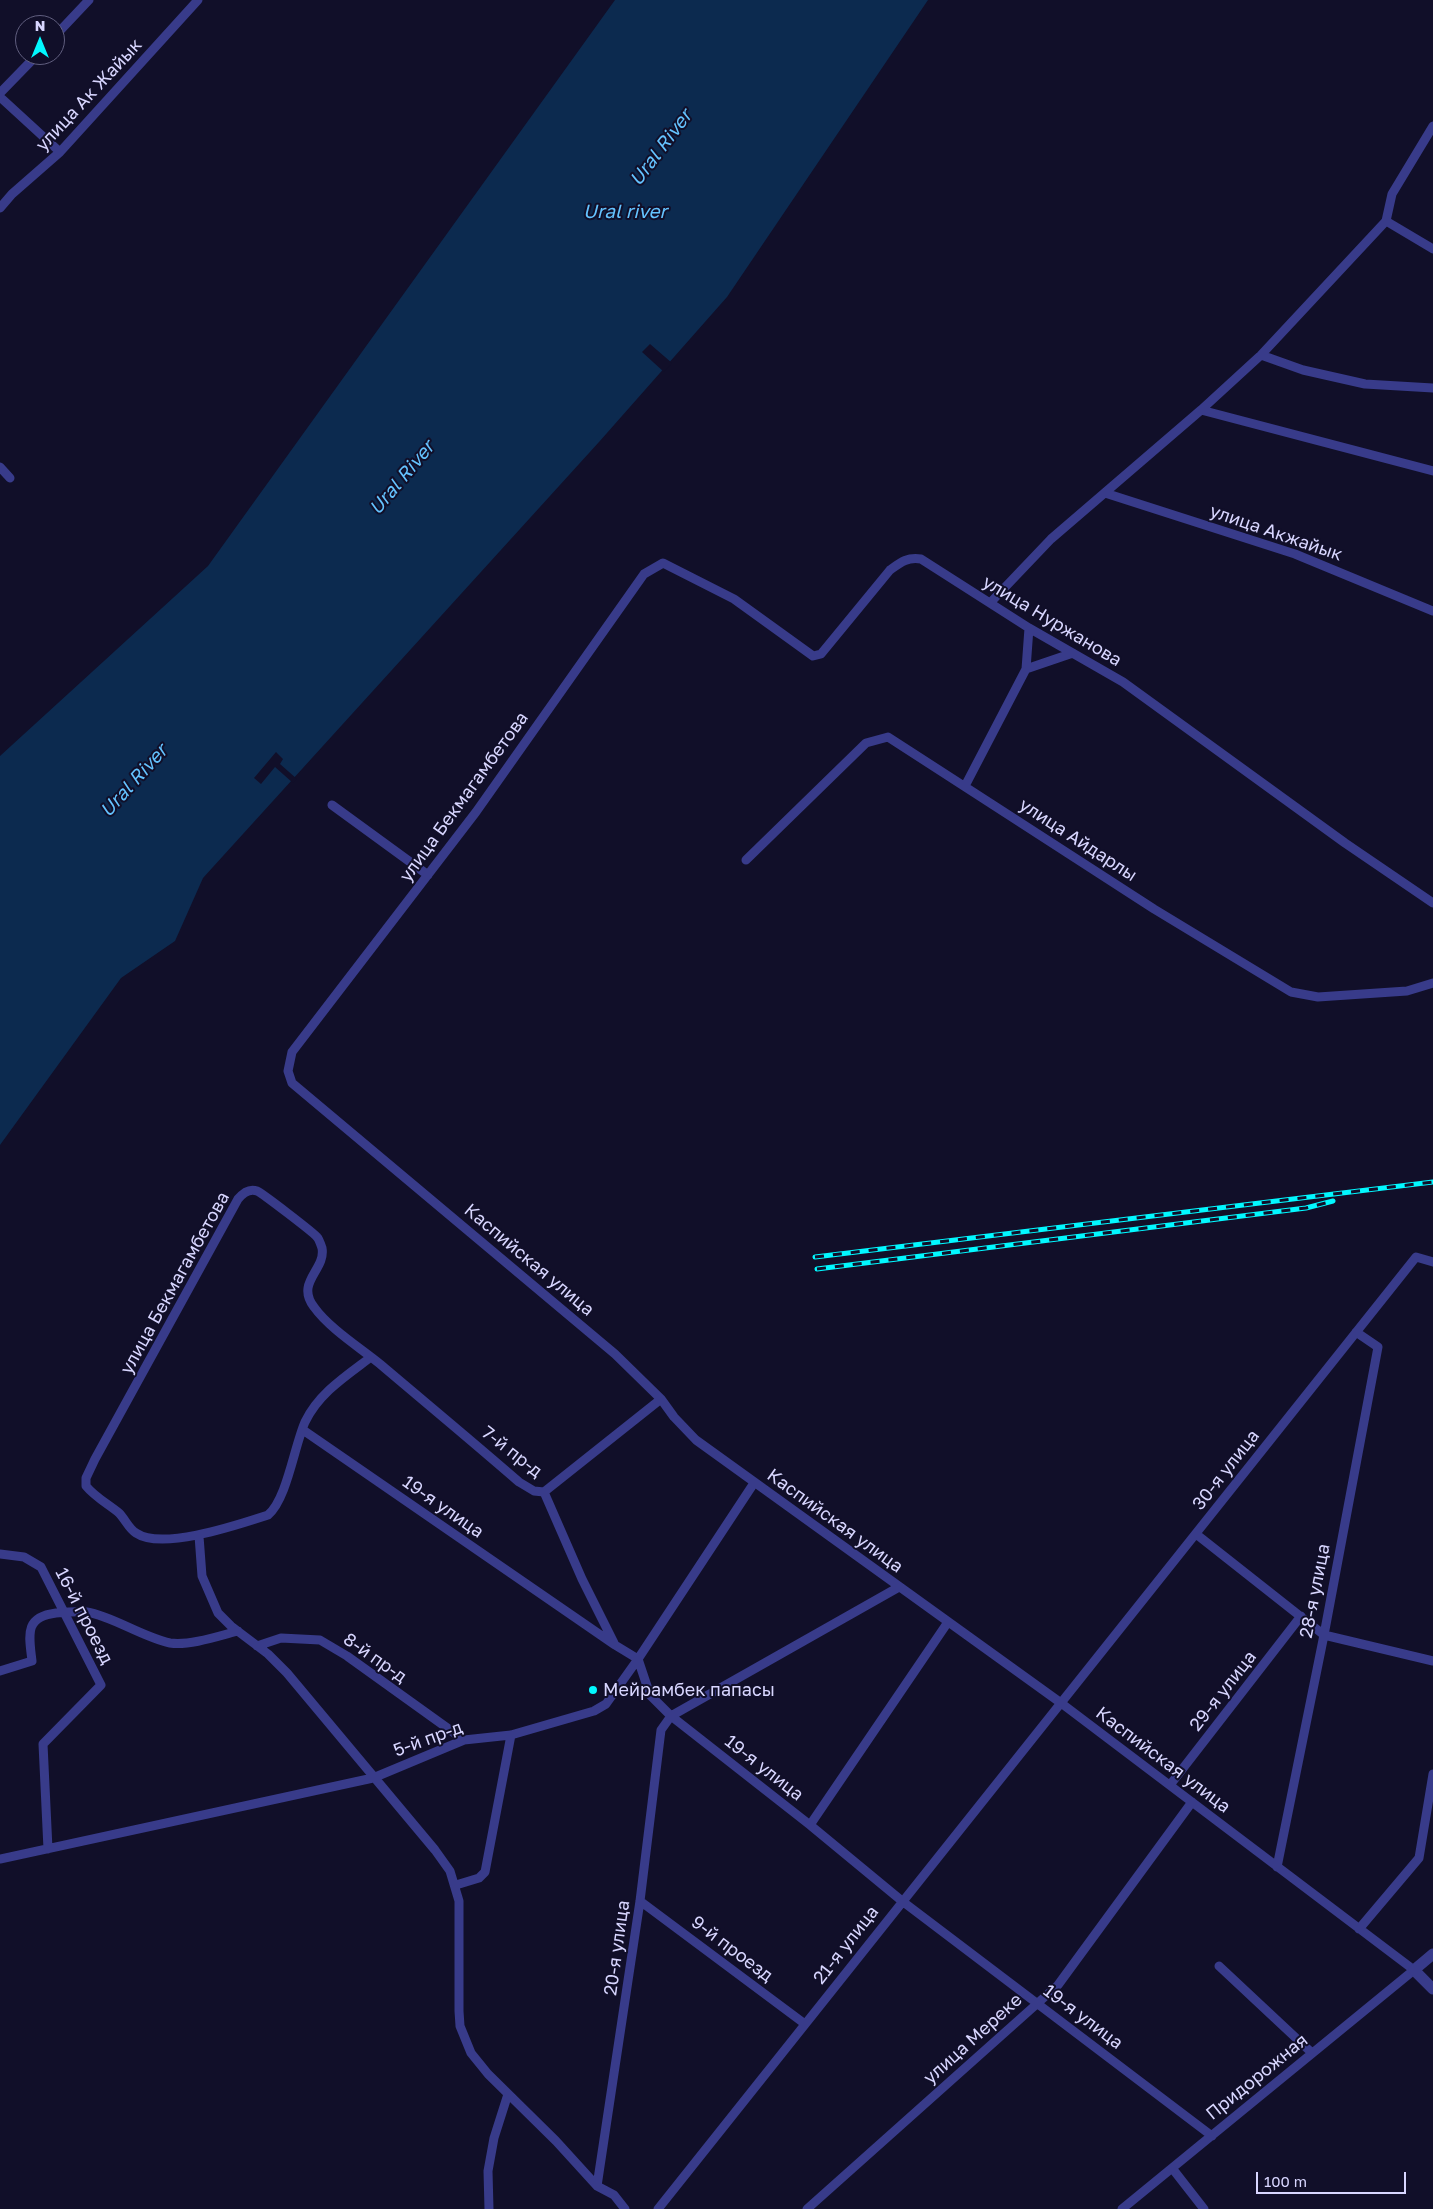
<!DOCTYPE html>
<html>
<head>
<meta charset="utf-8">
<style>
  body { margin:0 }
  #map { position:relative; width:1433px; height:2209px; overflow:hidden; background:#110f29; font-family:"Golos Text",sans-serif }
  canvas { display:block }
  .north { position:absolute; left:15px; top:15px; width:50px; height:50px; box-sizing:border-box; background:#110f29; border:1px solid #615f7f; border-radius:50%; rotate:0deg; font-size:14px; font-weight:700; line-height:20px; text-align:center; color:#d8d6ff }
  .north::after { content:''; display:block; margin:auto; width:18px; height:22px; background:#02f8ff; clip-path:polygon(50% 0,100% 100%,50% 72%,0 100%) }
  .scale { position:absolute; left:1256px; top:2172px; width:150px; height:22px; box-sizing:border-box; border:2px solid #d8d6ff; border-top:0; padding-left:6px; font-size:15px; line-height:18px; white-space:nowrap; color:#d8d6ff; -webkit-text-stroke:4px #110f29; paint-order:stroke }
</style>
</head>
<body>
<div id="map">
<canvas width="1433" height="2209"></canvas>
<div class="north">N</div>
<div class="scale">100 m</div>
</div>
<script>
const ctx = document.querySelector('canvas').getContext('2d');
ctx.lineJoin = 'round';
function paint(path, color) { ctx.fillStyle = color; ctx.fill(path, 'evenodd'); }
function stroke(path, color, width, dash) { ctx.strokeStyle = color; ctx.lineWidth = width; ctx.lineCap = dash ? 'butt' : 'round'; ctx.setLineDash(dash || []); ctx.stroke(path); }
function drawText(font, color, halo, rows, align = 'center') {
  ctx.font = font + ' "Golos Text",sans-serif'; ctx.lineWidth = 4; ctx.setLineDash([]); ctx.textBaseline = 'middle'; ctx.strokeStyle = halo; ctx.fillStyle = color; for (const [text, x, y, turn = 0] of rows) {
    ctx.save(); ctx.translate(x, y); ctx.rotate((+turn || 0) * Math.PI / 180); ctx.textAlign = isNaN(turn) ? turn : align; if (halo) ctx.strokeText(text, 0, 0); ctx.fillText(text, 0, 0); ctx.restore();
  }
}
paint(new Path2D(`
  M615,0H928L727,297L599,442L203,878L175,941L121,978L0,1145V756L208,566Z`), '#0c2a4f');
paint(new Path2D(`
  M650,344L672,363L664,372L642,352Z
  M276,752L283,759L280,764L297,779L293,783L275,767L261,784L254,778Z`), '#110f29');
stroke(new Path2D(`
  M55,36L89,0
  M0,93L37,55
  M0,97L60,152
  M0,208L12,194L60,152L198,0
  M1386,221L1392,194L1433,126
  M1261,355L1303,370L1365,384L1433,388
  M1201,410L1433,471
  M0,467L10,478
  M1105,493L1295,554L1433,611
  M990,603L1051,539L1201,410L1261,355L1386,221L1433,249
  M1026,669L1029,628
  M965,786L1026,669L1073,653
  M332,805L428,875
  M746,860L866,743L888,737L1154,909L1291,992L1318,997L1407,991L1433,983
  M371,1357C346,1376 319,1393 305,1422C294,1447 287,1499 268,1515C240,1524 162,1551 136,1533C129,1529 125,1519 119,1513C108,1504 95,1497 86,1486V1478L95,1459L238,1199C243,1193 249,1188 257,1191C262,1193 314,1233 317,1237C319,1239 321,1245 322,1248C326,1270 295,1282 314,1307C329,1328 359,1347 380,1364C426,1403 473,1442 519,1482L534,1491L544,1492L661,1399
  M303,1430L615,1645L638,1659L650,1695L671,1716L810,1825L902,1901L1212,2136
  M544,1492L582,1579L614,1643
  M1196,1534L1324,1635L1433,1661
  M199,1536L202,1576L218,1613L231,1626L268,1654L287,1673L435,1850L450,1871L459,1901V2011L460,2026L471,2053L488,2074L556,2141L597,2186L614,2195L625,2209
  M0,1554L24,1557L41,1567L101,1685L43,1744L48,1849
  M257,1646L281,1638L320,1640L347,1656L464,1740
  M0,1671L32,1661C29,1635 24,1617 56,1613C66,1612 77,1611 87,1612C112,1616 142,1637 170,1643C189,1646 219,1636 238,1631
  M1170,1785L1301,1616
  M810,1825L948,1622
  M0,1859L373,1778L464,1740L511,1735L594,1711L606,1704L638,1659L754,1483
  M1277,1867L1324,1635L1378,1347L1356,1332
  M456,1885L479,1878L485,1872L511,1735
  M640,1901L805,2024
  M1359,1929L1419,1858L1433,1774
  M1219,1966L1312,2053
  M1172,2168L1204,2209
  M597,2186L640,1901L661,1730L671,1716L899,1587
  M489,2209L488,2171L494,2138L508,2094
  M658,2209L1416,1257L1433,1262
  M807,2209L1058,1985L1192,1802
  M1122,2209L1414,1970L1061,1703L696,1440L674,1417L661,1399L615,1354L292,1083L288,1071L292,1052L476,812L644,574L663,563L734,599L813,656L821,654L890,570C901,562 907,557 921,559L1029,628L1123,682L1345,843L1433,903`), '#383b8a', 9);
stroke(new Path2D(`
  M1433,1954L1414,1970L1433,1989`), '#383b8a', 11);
const rail = new Path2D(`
  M815,1257L1433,1182
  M817,1269L1306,1208L1333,1201`);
stroke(rail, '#02f8ff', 5);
stroke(rail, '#110f29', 3, [9]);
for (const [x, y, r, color] of [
  [593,1690,5,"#02f8ff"]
]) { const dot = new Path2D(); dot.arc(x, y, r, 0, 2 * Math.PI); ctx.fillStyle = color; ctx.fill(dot); stroke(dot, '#110f29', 2); }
drawText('18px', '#d8d6ff', '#110f29', [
  ["улица Ак Жайык",89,95,-47],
  ["улица Акжайык",1276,533,19],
  ["улица Нуржанова",1052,621,31],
  ["улица Бекмагамбетова",464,797,-54],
  ["улица Айдарлы",1078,840,33],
  ["Каспийская улица",529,1260,40],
  ["улица Бекмагамбетова",175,1283,-61],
  ["7-й пр-д",512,1452,38],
  ["30-я улица",1226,1470,-52],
  ["19-я улица",443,1507,35],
  ["Каспийская улица",835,1521,36],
  ["28-я улица",1315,1591,-79],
  ["16-й проезд",84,1616,63],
  ["8-й пр-д",375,1658,35],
  ["29-я улица",1223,1691,-52],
  ["5-й пр-д",428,1739,-20],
  ["Каспийская улица",1163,1760,37],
  ["19-я улица",764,1768,38],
  ["21-я улица",846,1945,-52],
  ["20-я улица",617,1948,-82],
  ["9-й проезд",732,1949,37],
  ["19-я улица",1083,2017,37],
  ["улица Мереке",973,2039,-42],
  ["Придорожная",1257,2077,-39]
]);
drawText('18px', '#d8d6ff', '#110f29', [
  ["Мейрамбек папасы",603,1690]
], 'left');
drawText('italic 19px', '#64c3ff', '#110f29', [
  ["Ural River",661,148,-53],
  ["Ural river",625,212],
  ["Ural River",402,478,-50],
  ["Ural River",134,781,-48]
]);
</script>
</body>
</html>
